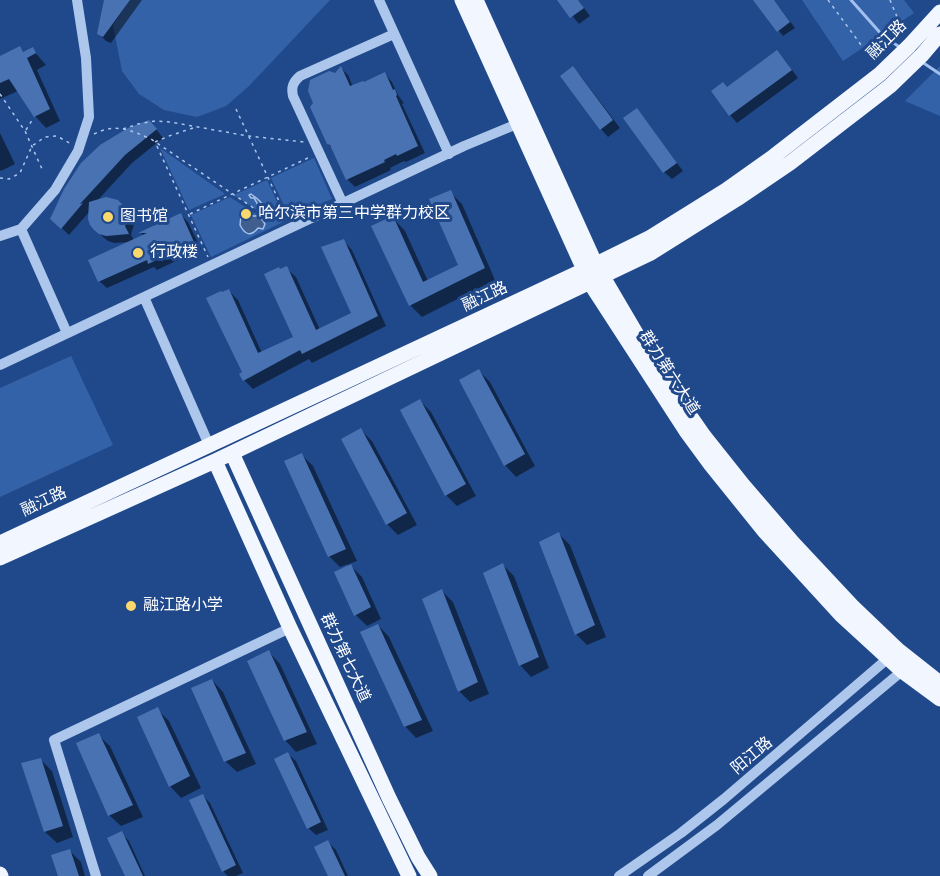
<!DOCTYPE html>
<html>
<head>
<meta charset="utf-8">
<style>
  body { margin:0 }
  canvas { display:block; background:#20498b }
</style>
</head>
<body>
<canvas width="940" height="876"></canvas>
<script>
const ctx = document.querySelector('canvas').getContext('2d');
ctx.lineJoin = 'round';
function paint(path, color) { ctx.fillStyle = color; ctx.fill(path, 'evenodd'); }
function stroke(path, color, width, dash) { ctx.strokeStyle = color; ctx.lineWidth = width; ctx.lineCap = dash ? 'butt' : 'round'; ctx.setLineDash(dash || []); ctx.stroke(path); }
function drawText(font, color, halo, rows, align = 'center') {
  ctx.font = font + ' "Space Grotesk","Noto Sans SC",sans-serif'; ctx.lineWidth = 6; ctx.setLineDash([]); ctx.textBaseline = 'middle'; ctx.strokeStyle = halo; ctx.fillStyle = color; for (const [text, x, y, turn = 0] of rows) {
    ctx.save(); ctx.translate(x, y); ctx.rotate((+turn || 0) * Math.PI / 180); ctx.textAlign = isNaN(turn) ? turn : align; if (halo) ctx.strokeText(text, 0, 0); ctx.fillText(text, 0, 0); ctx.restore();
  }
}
paint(new Path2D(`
  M130,0H330L249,86L226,106L197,117L164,110L139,94L122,71L113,25Z
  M802,0H904L914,13L843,61Z
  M940,66V116L905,101Z
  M160,148L225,194L189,210Z
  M314,158L332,199L290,218L271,178Z
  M267,180L283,215L255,209L234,195Z
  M230,197L254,213L285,221L211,257L191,215Z
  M71,356L113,445L0,497V388Z`), '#3462a9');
const water = new Path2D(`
  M251,194C262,203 265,202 261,218L265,224L263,229L258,228C251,237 245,235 240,225L241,216L244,212L250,213L253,216H258L259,210L257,203L254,198H251L249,195Z`);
paint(water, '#405e8e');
stroke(water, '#a1c0ed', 1.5);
paint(new Path2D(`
  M105,0H142L111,43L106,41L98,33Z
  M559,0H578L590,16L579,24Z
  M755,0H774L795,28L783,36Z
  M20,48L24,53L32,49L46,65L37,70L60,121L46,128L35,116L18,91L0,99V57Z
  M777,52L784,59L798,78L737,123L730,115L713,92L727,88Z
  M341,68L348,75L353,87L364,84L385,74L392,82L398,95L404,103L402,104L425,153L406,162L404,161L390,168L391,170L355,187L347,179L334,150L328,144L336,75Z
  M573,68L580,75L620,128L608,137L601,129L562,76Z
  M644,118L683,171L672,179L664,172Z
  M156,129L163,138L132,163L97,201L125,209L133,218L134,224L131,235L134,240L144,236L141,233L181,215L188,222L201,249L157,270L154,267L107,288L99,281L131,242L114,243L108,241L103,237L95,229L90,211L69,235L52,219L65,190Z
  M0,133L15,164L1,171L0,170Z
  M450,192L462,204L495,280L422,317L410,305L387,222L394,219L405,231L428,281L460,265Z
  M343,240L352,250L386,326L312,363L309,359L253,389L244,380V373L229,291L238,300L262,353L295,337L280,270L286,268L296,277L320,330L352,313Z
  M479,371L490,382L535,466L516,477L505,465Z
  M420,401L431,412L476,496L457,506L446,495Z
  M361,430L372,441L417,525L398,535L387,524Z
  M302,455L313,466L357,561L349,564L362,577L381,619L367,626L356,615L348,564L340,567L329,556Z
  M559,534L570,545L606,637L587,645L576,634Z
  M503,565L514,576L549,668L531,677L520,665Z
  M442,591L453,602L489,694L470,702L459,691Z
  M378,625L389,637L433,731L416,738L405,726Z
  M269,652L280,664L317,744L296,752L285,740Z
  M212,680L223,692L256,764L237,772L225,761Z
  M157,709L169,721L201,788L181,798L170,786Z
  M98,735L110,746L143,817L121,826L109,815Z
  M288,754L296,761L328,830L316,835L308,828Z
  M40,759L52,771L73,837L57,843L45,832Z
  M203,796L210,803L243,873L236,876H228L223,871Z
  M121,833L129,841L145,876H127Z
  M328,842L336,850L348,876H329Z
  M70,851L81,862L85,876H59Z`), '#0007');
stroke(new Path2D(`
  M851,0L883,36L901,48
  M922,62L940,74`), '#a1c0ed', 3);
paint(new Path2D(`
  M104,0H130L103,37L97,34Z
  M557,0H578L584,8L570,18Z
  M753,0H774L790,22L777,32Z
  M20,46L23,52L33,47L36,53L27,58L50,109L34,117L9,79L0,83V56Z
  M777,50L792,70L729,116L711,91L723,82L727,87Z
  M341,66L350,86L363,81L364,82L385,72L393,90L395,89L397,95L396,96L418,146L397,156L396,154L384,160L385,162L346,180L330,145L327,144L310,107L313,103L308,91L310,80L329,71L335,73Z
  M573,66L613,120L600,130L560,76Z
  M637,108L677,163L663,173L623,118Z
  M149,120L157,129L125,155L80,204L83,203L61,229L50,219L64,189L81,163L100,145L128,128Z
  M451,190L485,268L409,306L371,226L386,219L387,221L394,218L423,282L458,265L429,199Z
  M106,197L118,200L126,209L127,215L125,226L129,234L106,236L99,234L94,230L90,225L88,219L89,202Z
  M181,213L194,242L148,264L147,260L98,282L88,260L147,233H138Z
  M344,239L378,316L302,354L300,350L243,381L239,374L242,372L206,298L221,291L222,292L229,289L258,353L293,337L264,274L279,267L280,269L287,266L316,330L351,313L321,247Z
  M479,369L525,454L504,466L459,380Z
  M420,399L466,484L445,496L400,410Z
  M361,428L407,513L386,525L341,439Z
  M302,453L346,549L328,557L284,461Z
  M559,532L595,625L575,635L539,542Z
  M503,563L539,657L519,666L483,573Z
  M351,564L371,607L354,616L334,572Z
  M442,589L478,682L458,692L422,599Z
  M378,624L422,720L404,727L360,632Z
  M269,650L307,732L284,741L247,661Z
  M212,679L246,753L224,762L191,688Z
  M158,707L190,776L169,787L137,717Z
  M99,733L133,805L108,816L76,743Z
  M288,752L321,822L307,829L274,759Z
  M41,758L63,826L44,832L21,763Z
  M203,794L236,865L222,872L189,800Z
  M122,831L143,876H125L107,838Z
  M328,840L345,876H328L314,847Z
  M70,849L79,876H58L51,855Z`), '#4972b3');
stroke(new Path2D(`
  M828,0L867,53
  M890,0L900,24
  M0,94L25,131L42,169
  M236,109L286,216
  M193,128L169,136L155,142L208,257
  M123,129L138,124L155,121L170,122L248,136L304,142
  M26,130L34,117
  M94,134C116,123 130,130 151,139L258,211L286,217L287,219
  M0,178L9,179L20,173L32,146L45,137L57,136L71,144
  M190,214L310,157`), '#adc6eb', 1.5, [3, 4.5]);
stroke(new Path2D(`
  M379,0L449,154
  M343,204L293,96C291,87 293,82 300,76L394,34
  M21,229L67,333
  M0,236L21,229L55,190L78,151L89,117L86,58L77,0
  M144,297L209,445
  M0,365L464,146L517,124
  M96,876L54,740L290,628
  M619,876L681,833L724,799L893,654
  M648,876L717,825L907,667`), '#adc6eb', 10);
stroke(new Path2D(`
  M462,0L590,283L686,431L711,465L765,532L841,615L902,671L940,699
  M476,0L596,265L643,345L668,384L704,436L743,485L793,543L852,606L898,650L940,683
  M232,453L389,798L418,857L430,876
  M215,461L290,628L409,876
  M0,543L584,270L649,238L726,190L774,156L880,74L909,46L940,12
  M0,558L215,461L651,253L737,199L790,163L890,86L922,55L940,34
  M0,874L1,876`), '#f2f6fe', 15);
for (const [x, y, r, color] of [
  [246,214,6,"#f9d86e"],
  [108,217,6,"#f9d86e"],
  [138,253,6,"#f9d86e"],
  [131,606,6,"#f9d86e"]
]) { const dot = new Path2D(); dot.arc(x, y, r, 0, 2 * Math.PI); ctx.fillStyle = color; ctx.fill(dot); stroke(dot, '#20498b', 2); }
drawText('16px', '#fff', '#20498b', [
  ["融江路",887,40,-45],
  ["融江路",485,297,-25],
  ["群力第六大道",669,373,57],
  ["融江路",44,502,-25],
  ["群力第七大道",345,658,65],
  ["阳江路",752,756,-40]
]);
drawText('16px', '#fff', '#20498b', [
  ["哈尔滨市第三中学群力校区",258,214],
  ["图书馆",120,217],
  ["行政楼",150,253],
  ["融江路小学",143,606]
], 'left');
</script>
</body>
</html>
